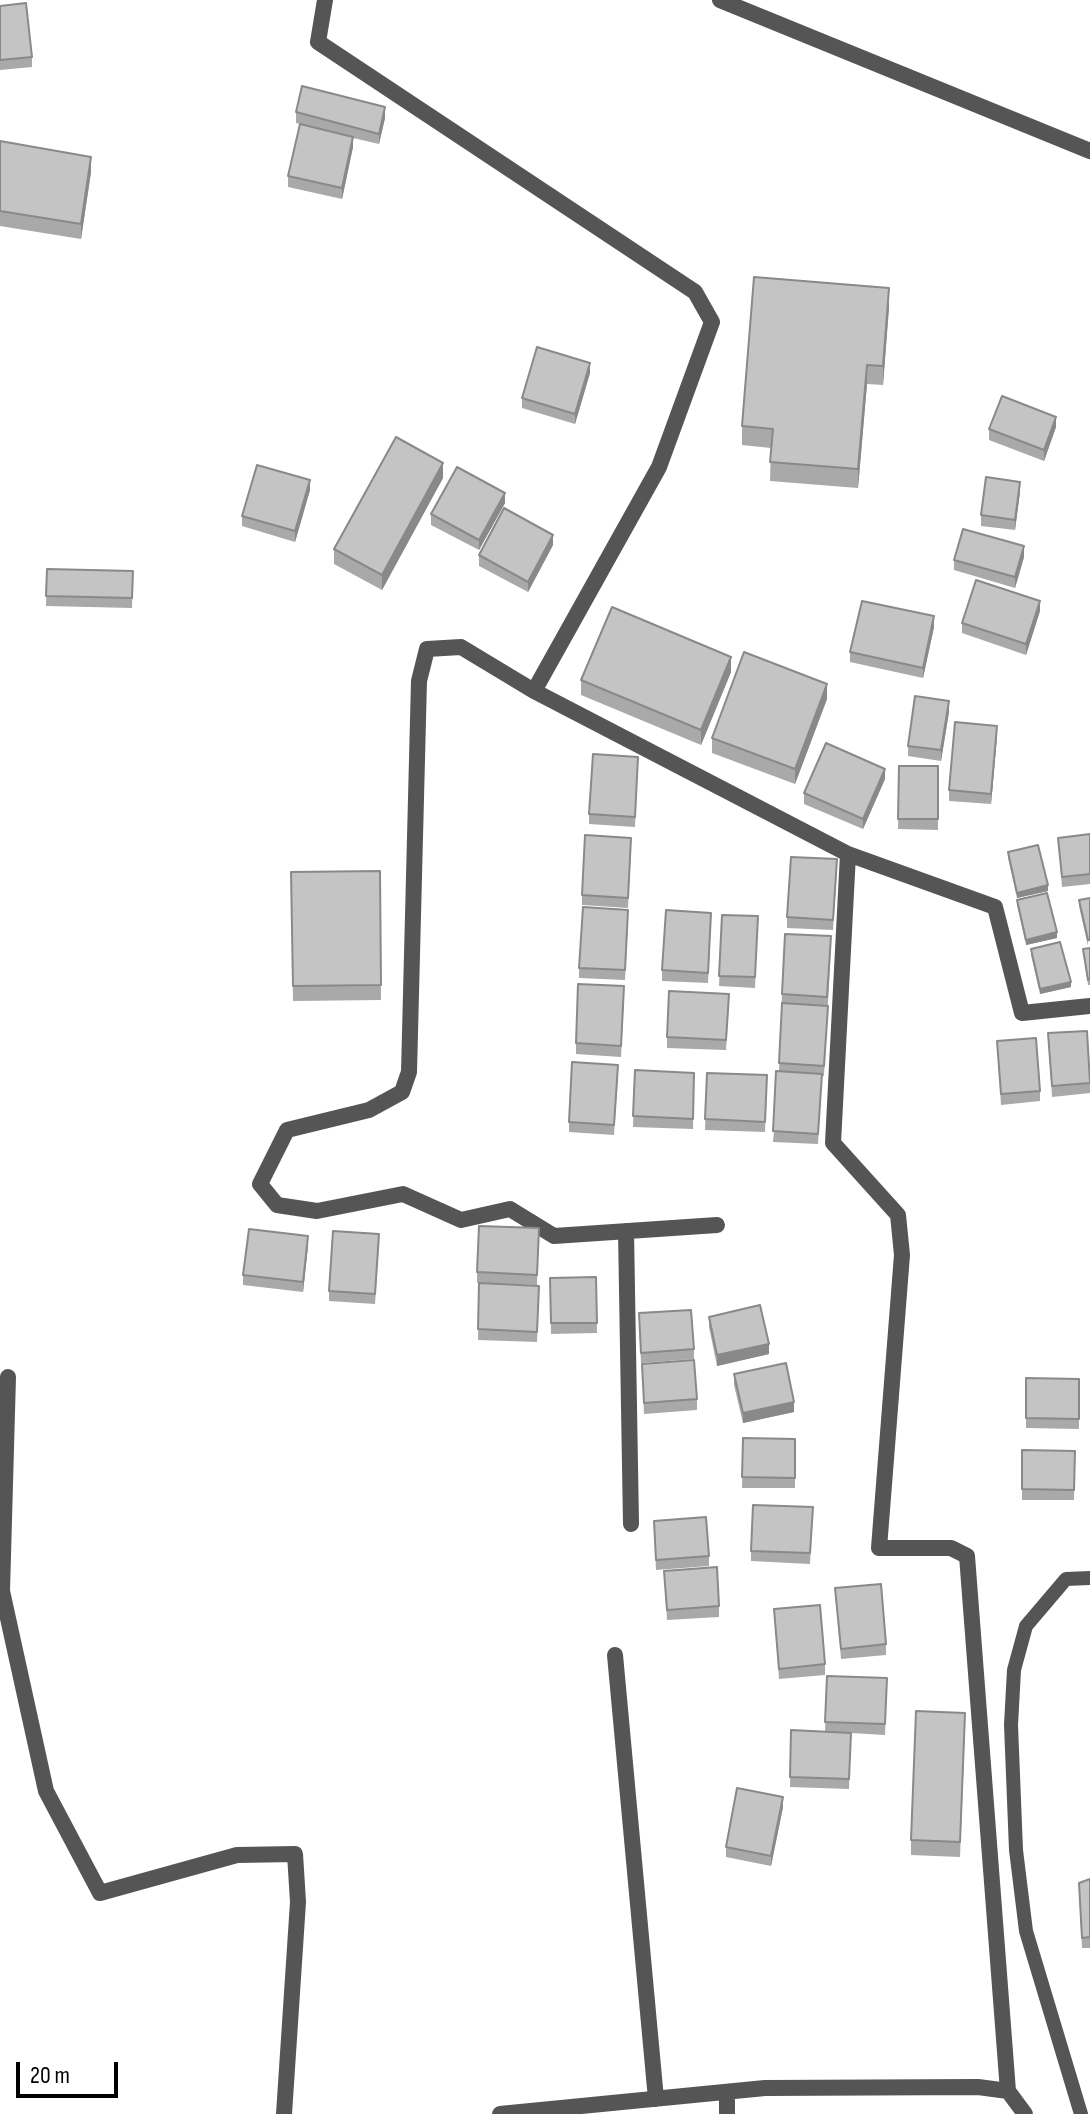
<!DOCTYPE html>
<html>
<head>
<meta charset="utf-8">
<style>
  body { margin:0 }
  #map { position:relative; width:1090px; height:2114px; overflow:hidden; background:#fff; font-family:"Sofia Sans Condensed",sans-serif }
  canvas { display:block }
  .scale { position:absolute; left:16px; top:2062px; width:102px; height:36px; box-sizing:border-box; border:4px solid #000; border-top:0; padding-left:10px; font-size:24px; line-height:28px; white-space:nowrap; color:#000; -webkit-text-stroke:6px #fff; paint-order:stroke }
</style>
</head>
<body>
<div id="map">
<canvas width="1090" height="2114"></canvas>
<div class="scale">20 m</div>
</div>
<script>
const ctx = document.querySelector('canvas').getContext('2d');
ctx.lineJoin = 'round';
function stroke(path, color, width, dash) { ctx.strokeStyle = color; ctx.lineWidth = width; ctx.lineCap = dash ? 'butt' : 'round'; ctx.setLineDash(dash || []); ctx.stroke(path); }
function paint(path, color) { ctx.fillStyle = color; ctx.fill(path, 'evenodd'); }
stroke(new Path2D(`
  M1081,2114L1026,1931L1016,1850L1011,1725L1014,1670L1026,1626L1066,1579L1090,1578`), '#555', 14);
stroke(new Path2D(`
  M325,0L318,42L695,292L712,322L659,467L534,691L848,854L833,1143L898,1215L902,1255L879,1548H951L967,1556L1008,2091
  M720,0L1090,151
  M534,691L461,647L427,649L419,681L409,1072L402,1092L369,1110L287,1130L260,1184L277,1205L317,1211L403,1194L461,1220L510,1209L554,1236L717,1225
  M848,854L995,907L1022,1013L1090,1006
  M626,1231L631,1524
  M8,1377L2,1591L46,1791L100,1893L237,1855L295,1854L298,1902L284,2114
  M615,1655L656,2099
  M500,2114L765,2088L978,2087L1008,2091L1025,2114
  M727,2114V2092`), '#555', 16);
paint(new Path2D(`
  M0,6L32,57V67L0,70Z
  M296,112L385,118L379,144L353,138V147L342,199L288,187V176L308,126L296,123Z
  M0,141L91,172L81,239L0,226Z
  M889,307L883,385L867,384L858,488L770,481L771,448L742,445V426Z
  M590,373L575,424L522,408V398Z
  M1056,427L1044,461L989,440V429Z
  M443,478L382,590L334,564V549Z
  M310,490L295,542L242,526V516Z
  M1020,492L1015,530L981,526V515Z
  M505,503L479,550L431,525V514Z
  M553,545L528,592L479,566V555Z
  M1024,557L1015,588L954,570V560Z
  M47,569L133,571L132,608L46,606Z
  M1040,611L1026,655L962,633V623Z
  M934,627L923,678L850,662V652Z
  M731,672L701,745L581,695V680Z
  M827,699L795,784L712,753V738Z
  M949,712L941,761L908,756V746Z
  M997,736L991,804L949,801V790Z
  M638,757L635,827L589,824V814Z
  M899,766H938V830L898,829Z
  M885,779L863,829L804,804V793Z
  M1090,834V884L1062,887L1058,838Z
  M631,848L628,908L582,905V895Z
  M1008,852L1048,891L1017,898L1008,858Z
  M837,870L833,930L787,928V917Z
  M380,871L381,1000L293,1001L291,872Z
  M1090,898L1088,946L1079,906V900Z
  M1017,900L1057,938L1026,945L1017,905Z
  M722,915L758,916L755,988L719,986Z
  M628,921L625,980L579,978V968Z
  M711,923L708,983L662,981V970Z
  M831,947L824,1076H822L818,1144L773,1142L779,1071L782,994Z
  M1090,948V985H1088L1083,949Z
  M1031,949L1071,987L1040,994L1031,955Z
  M624,997L621,1057L576,1054V1043Z
  M729,1004L726,1050L667,1048V1037Z
  M1048,1033L1090,1071V1093L1052,1097Z
  M997,1041L1040,1091V1101L1001,1105Z
  M635,1070L694,1073L693,1129L633,1127Z
  M707,1073L767,1075L765,1132L705,1130Z
  M618,1075L614,1135L569,1132V1122Z
  M539,1228L537,1285L477,1283V1272Z
  M379,1244L375,1304L329,1301V1291Z
  M308,1246L303,1292L243,1285V1275Z
  M596,1277L597,1333L551,1334L550,1278Z
  M479,1283L539,1286L537,1342L478,1340Z
  M709,1317L769,1354L717,1366L709,1327Z
  M639,1323L694,1349V1359L641,1363Z
  M642,1364L697,1399V1410L644,1414Z
  M734,1374L794,1412L743,1423L734,1385Z
  M1026,1378L1079,1379V1429L1026,1428Z
  M743,1438L795,1439V1488H742Z
  M1022,1450L1075,1451L1074,1500H1022Z
  M813,1507L810,1564L751,1561V1551Z
  M654,1521L709,1556V1566L656,1570Z
  M664,1571L719,1606V1617L667,1620Z
  M835,1588L886,1644V1655L841,1659Z
  M774,1609L825,1664V1675L779,1679Z
  M827,1676L887,1678L885,1735L851,1733L849,1789L790,1787L791,1730L825,1732Z
  M965,1728L960,1857L911,1855V1840Z
  M783,1807L771,1866L726,1857V1847Z
  M1090,1879V1948H1082L1079,1893Z`), '#a9a9a9');
paint(new Path2D(`
  M385,107V118L379,144V134Z
  M353,137V147L342,199V188Z
  M91,157V172L81,239V224Z
  M889,288V307L883,385V366Z
  M590,363V373L575,424V414Z
  M867,365V384L858,488V469Z
  M1056,417V427L1044,461V450Z
  M443,463V478L382,590V575Z
  M310,480V490L295,542V531Z
  M1020,482V492L1015,530V520Z
  M505,493V503L479,550V540Z
  M553,535V545L528,592V582Z
  M1024,546V557L1015,588V577Z
  M1040,601V611L1026,655V644Z
  M934,616V627L923,678V668Z
  M731,657V672L701,745V730Z
  M827,684V699L795,784V769Z
  M949,701V712L941,761V750Z
  M997,726V736L991,804V794Z
  M885,769V779L863,829V819Z
  M1048,885V891L1017,898V893Z
  M1057,932V938L1026,945V940Z
  M1071,982V987L1040,994V989Z
  M308,1236V1246L303,1292V1282Z
  M769,1344V1354L717,1366V1355Z
  M794,1402V1412L743,1423V1413Z
  M783,1797V1807L771,1866V1856Z`), '#898989');
const building = new Path2D(`
  M26,3L32,57L0,60V6Z
  M302,86L385,107L379,134L296,112Z
  M300,124L353,137L342,188L288,176Z
  M0,141L91,157L81,224L0,211Z
  M754,277L889,288L883,366L867,365L858,469L770,462L773,429L742,426Z
  M537,347L590,363L575,414L522,398Z
  M1002,396L1056,417L1044,450L989,429Z
  M396,437L443,463L382,575L334,549Z
  M257,465L310,480L295,531L242,516Z
  M457,467L505,493L479,540L431,514Z
  M986,477L1020,482L1015,520L981,515Z
  M504,508L553,535L528,582L479,555Z
  M963,529L1024,546L1015,577L954,560Z
  M47,569L133,571L132,598L46,596Z
  M976,580L1040,601L1026,644L962,623Z
  M862,601L934,616L923,668L850,652Z
  M612,607L731,657L701,730L581,680Z
  M744,652L827,684L795,769L712,738Z
  M915,696L949,701L941,750L908,746Z
  M955,722L997,726L991,794L949,790Z
  M826,743L885,769L863,819L804,793Z
  M593,754L638,757L635,817L589,814Z
  M899,766H938V819H898Z
  M1090,834V874L1062,877L1058,838Z
  M585,835L631,838L628,898L582,895Z
  M1038,845L1048,885L1017,893L1008,852Z
  M791,857L837,859L833,920L787,917Z
  M380,871L381,985L293,986L291,872Z
  M1047,893L1057,932L1026,940L1017,900Z
  M1090,898V940H1088L1079,900Z
  M583,907L628,910L625,970L579,968Z
  M666,910L711,913L708,973L662,970Z
  M722,915L758,916L755,977L719,976Z
  M785,934L831,936L827,997L782,994Z
  M1060,942L1071,982L1040,989L1031,949Z
  M1090,948V979L1088,980L1083,949Z
  M578,984L624,986L621,1046L576,1043Z
  M669,991L729,994L726,1040L667,1037Z
  M782,1003L828,1006L824,1066L779,1063Z
  M1087,1031L1090,1083L1052,1086L1048,1033Z
  M1036,1038L1040,1091L1001,1094L997,1041Z
  M572,1062L618,1065L614,1125L569,1122Z
  M635,1070L694,1073L693,1119L633,1116Z
  M776,1071L822,1074L818,1134L773,1131Z
  M707,1073L767,1075L765,1122L705,1119Z
  M479,1226L539,1228L537,1275L477,1272Z
  M249,1229L308,1236L303,1282L243,1275Z
  M333,1231L379,1234L375,1294L329,1291Z
  M596,1277L597,1323H551L550,1278Z
  M479,1283L539,1286L537,1332L478,1329Z
  M760,1305L769,1344L717,1355L709,1317Z
  M691,1310L694,1349L641,1353L639,1313Z
  M694,1360L697,1399L644,1403L642,1364Z
  M786,1363L794,1402L743,1413L734,1374Z
  M1026,1378L1079,1379V1419L1026,1418Z
  M743,1438L795,1439V1478L742,1477Z
  M1022,1450L1075,1451L1074,1490L1022,1489Z
  M753,1505L813,1507L810,1553L751,1551Z
  M706,1517L709,1556L656,1560L654,1521Z
  M717,1567L719,1606L667,1610L664,1571Z
  M881,1584L886,1644L841,1649L835,1588Z
  M820,1605L825,1664L779,1669L774,1609Z
  M827,1676L887,1678L885,1724L825,1722Z
  M916,1711L965,1713L960,1842L911,1840Z
  M791,1730L851,1733L849,1779L790,1777Z
  M737,1788L783,1797L771,1856L726,1847Z
  M1090,1879V1937L1082,1938L1079,1883Z`);
paint(building, '#c4c4c4');
stroke(building, '#898989', 2);
</script>
</body>
</html>
